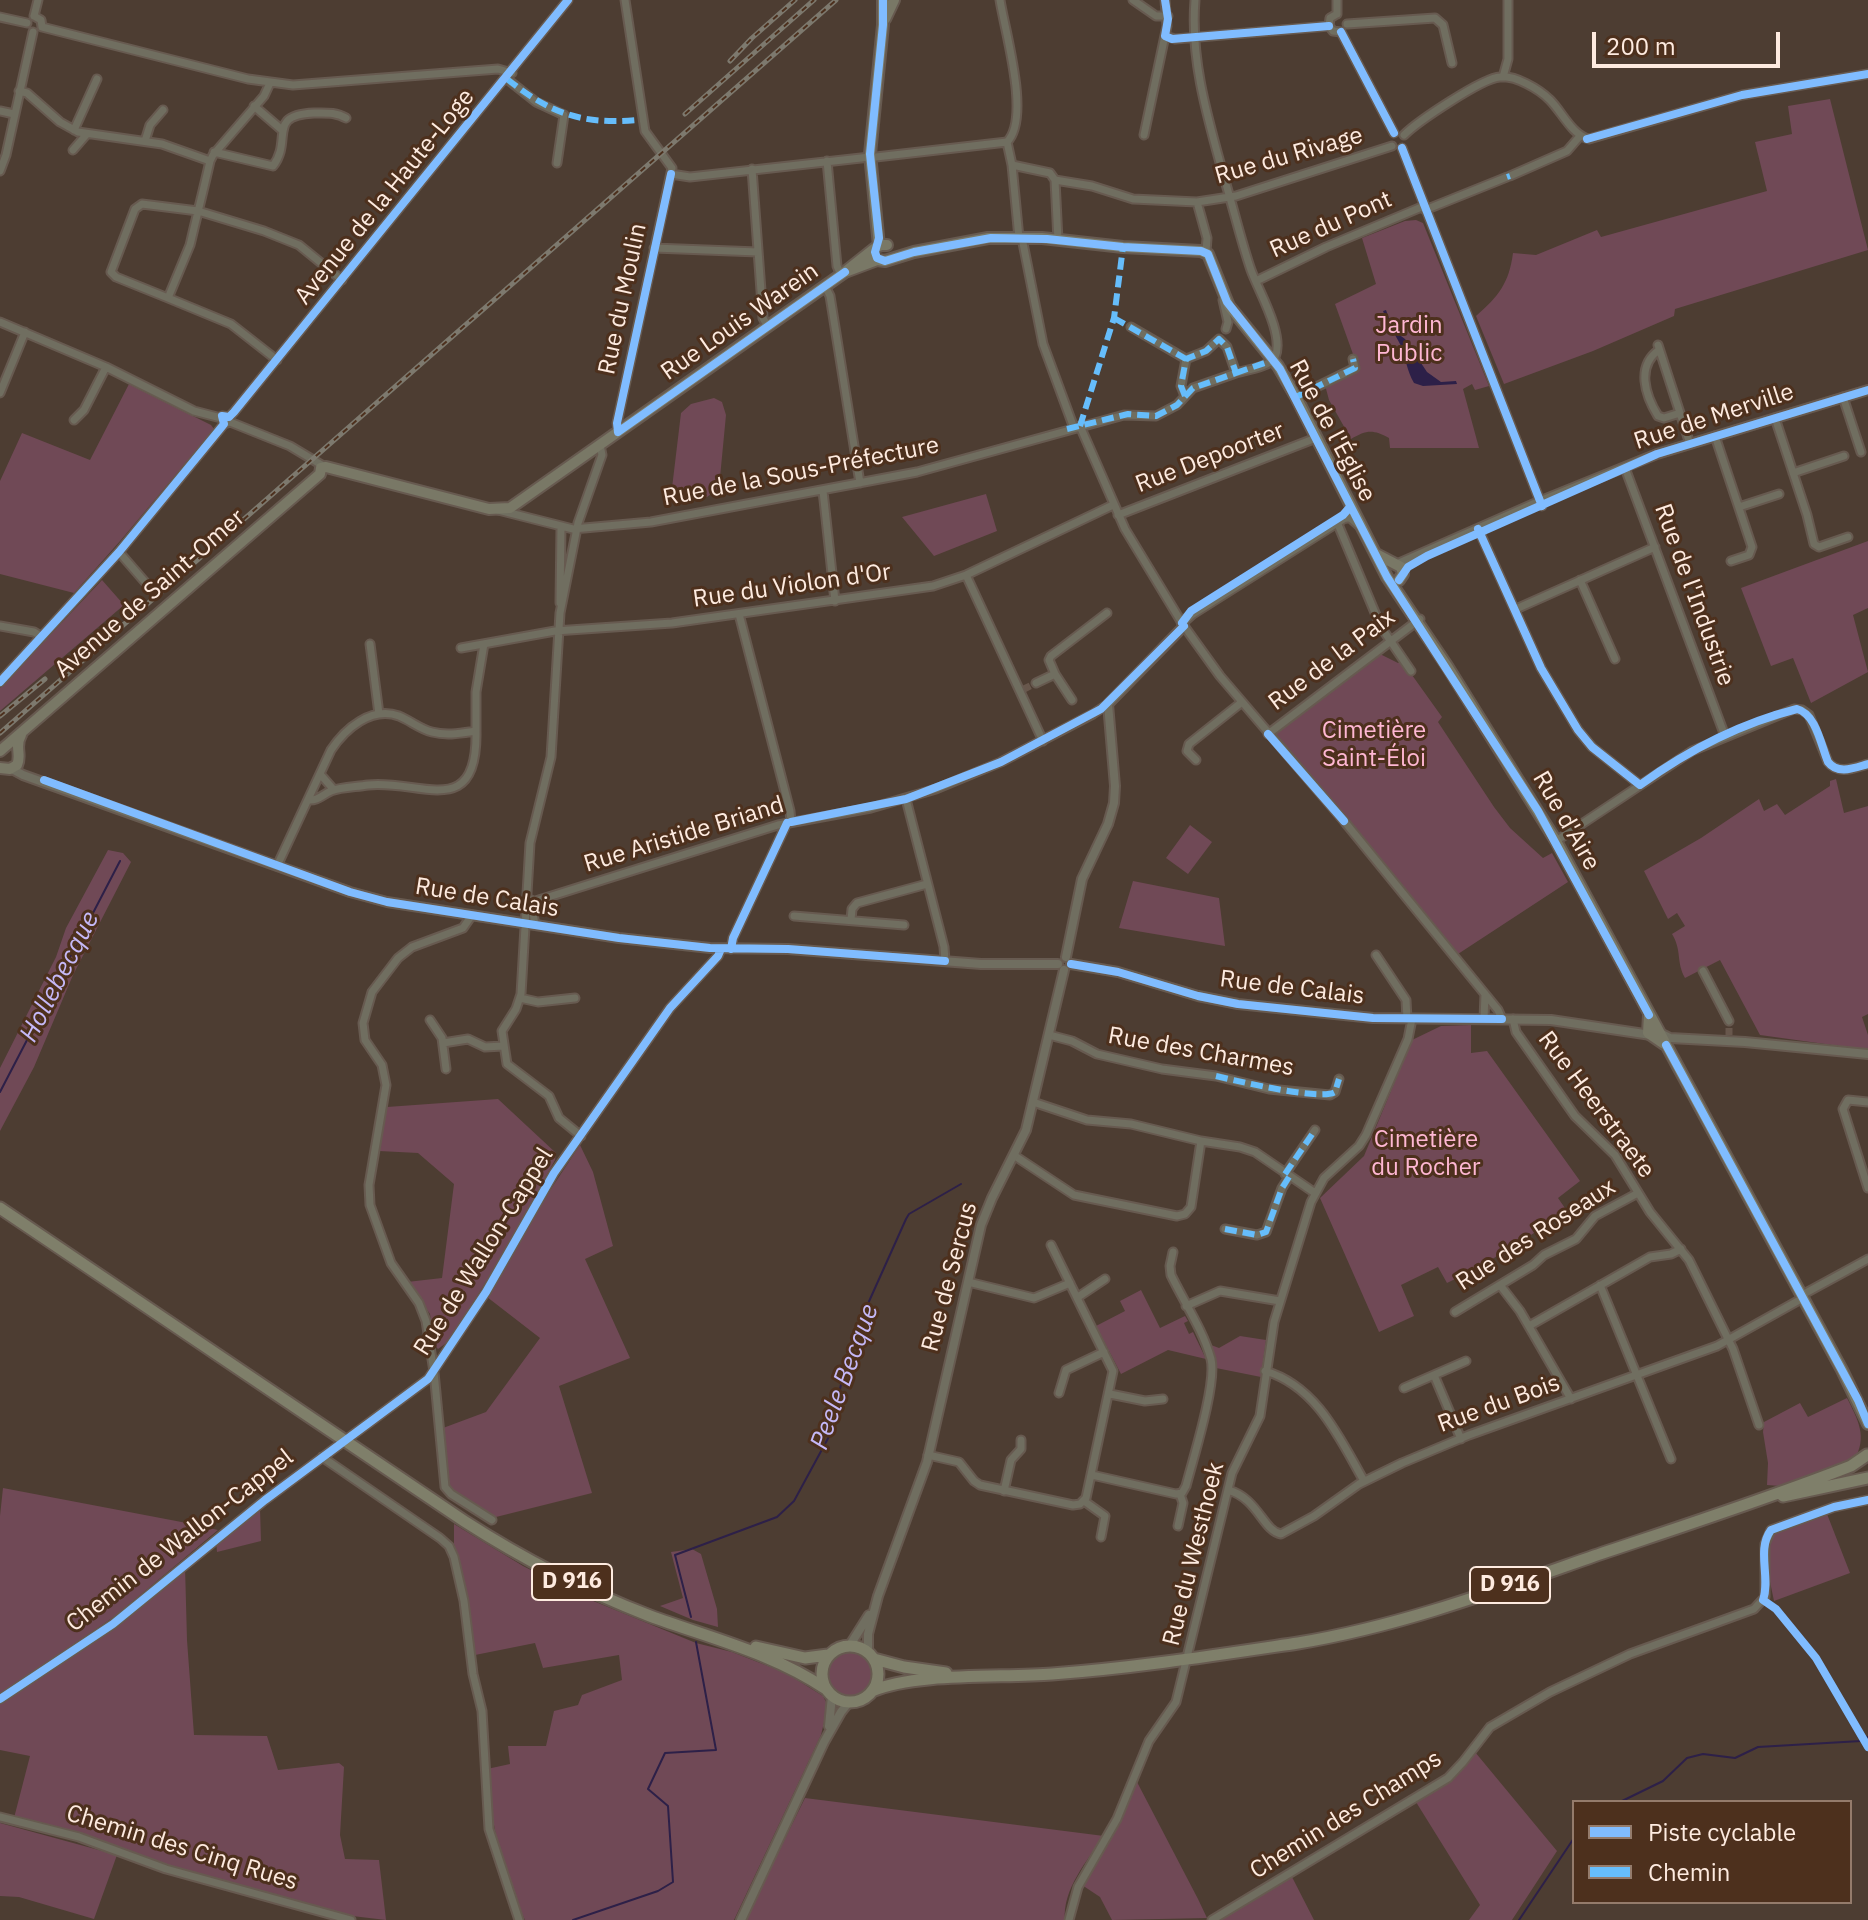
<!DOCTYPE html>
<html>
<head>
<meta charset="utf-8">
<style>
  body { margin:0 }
  #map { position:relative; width:1868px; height:1920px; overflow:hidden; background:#4d3d32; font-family:"IBM Plex Sans",sans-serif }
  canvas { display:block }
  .legend { position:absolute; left:1572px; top:1800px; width:280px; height:104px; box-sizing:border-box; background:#4d301d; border:2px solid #947b6b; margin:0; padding:10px 14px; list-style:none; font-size:24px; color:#feebe0 }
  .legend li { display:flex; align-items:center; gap:16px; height:40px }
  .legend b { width:40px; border:2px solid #947b6b }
  .scale { position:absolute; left:1592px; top:32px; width:188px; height:36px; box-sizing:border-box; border:4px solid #feebe0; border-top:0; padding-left:10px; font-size:24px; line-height:28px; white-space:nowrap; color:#feebe0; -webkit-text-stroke:6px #4d301d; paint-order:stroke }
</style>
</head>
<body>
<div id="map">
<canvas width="1868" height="1920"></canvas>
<ul class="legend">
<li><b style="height:10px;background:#80bcff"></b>Piste cyclable</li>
<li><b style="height:10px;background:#66bdfb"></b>Chemin</li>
</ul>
<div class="scale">200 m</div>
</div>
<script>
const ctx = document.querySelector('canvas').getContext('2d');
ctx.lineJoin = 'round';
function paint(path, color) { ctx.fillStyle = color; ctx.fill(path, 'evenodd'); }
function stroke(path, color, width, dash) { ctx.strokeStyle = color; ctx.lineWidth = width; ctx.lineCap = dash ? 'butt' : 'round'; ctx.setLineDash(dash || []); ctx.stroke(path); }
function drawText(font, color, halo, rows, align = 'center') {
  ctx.font = font + ' "IBM Plex Sans",sans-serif'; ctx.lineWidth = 6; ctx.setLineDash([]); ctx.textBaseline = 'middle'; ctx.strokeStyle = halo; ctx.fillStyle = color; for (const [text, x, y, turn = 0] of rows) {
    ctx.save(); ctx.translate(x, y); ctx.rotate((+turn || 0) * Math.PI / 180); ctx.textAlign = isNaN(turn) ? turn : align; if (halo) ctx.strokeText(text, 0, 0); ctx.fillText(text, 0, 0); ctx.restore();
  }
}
paint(new Path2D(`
  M1830,99L1868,250L1675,309L1674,316L1593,351L1504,384L1476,316C1499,296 1509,283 1513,253L1536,255L1597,230L1601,237L1767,191L1755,142L1792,134L1788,106Z
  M1416,220L1423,223L1489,386L1475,390L1472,384L1463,389L1479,448H1390L1389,438C1373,429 1366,430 1351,439L1329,400L1325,385L1358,368L1335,304L1376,284L1362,238L1405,221Z
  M129,384L211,425L214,429L121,540L74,593L0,574V481L22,433L90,460Z
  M714,398L722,402L726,415L719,488L707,497H679L672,488L681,413L691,404Z
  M986,494L997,531L934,556L902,517Z
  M1868,541V608L1853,615L1868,672L1811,703L1793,658L1771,666L1741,588Z
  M102,580L124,605L0,711V688Z
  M1380,654L1398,663L1402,661L1442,717L1438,722L1494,807L1510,828L1543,858L1552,853L1568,882L1458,954L1277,735V732Z
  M1836,779L1844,813L1868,806V1014L1862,1017L1868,1035V1050L1760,1035L1720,960L1685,978C1676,962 1682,950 1672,934L1685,926L1677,913L1668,919L1644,871L1701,838L1759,799L1764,811L1777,804L1785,815L1830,786V781Z
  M1190,825L1212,842L1188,874L1166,858Z
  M108,850L123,853L131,862L73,975L34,1067L0,1131V1068L56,957L66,928Z
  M1133,881L1219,898L1225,946L1119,928Z
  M1471,1025V1053L1487,1051L1580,1181L1558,1198L1567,1211C1528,1237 1490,1263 1447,1283L1438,1267L1401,1285L1414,1316L1379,1332L1320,1198L1364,1156L1412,1040L1441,1026Z
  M498,1099L556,1153L555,1160L499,1261L449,1341L438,1349L434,1344L430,1314L407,1282L442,1278L454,1184L418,1153L379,1151L387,1107Z
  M580,1145L593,1172L613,1246L585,1259L630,1358L559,1386L592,1493L492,1518L454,1494L446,1481L443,1428L486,1412L540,1338L487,1297L541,1204Z
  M1141,1290L1160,1328L1185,1316L1188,1321L1184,1323L1189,1334L1193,1332L1206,1359L1168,1350L1121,1374L1096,1326L1125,1311L1120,1301Z
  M1240,1336L1266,1340L1261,1377L1216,1368L1211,1345L1219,1348Z
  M1847,1398C1858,1420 1868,1437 1854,1460L1780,1486L1767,1485L1768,1463L1763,1432L1764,1422L1800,1403L1808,1417Z
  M3,1488L192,1524L218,1530L115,1616L0,1695V1516Z
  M260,1508L261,1541L217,1552L216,1540Z
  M1827,1514L1850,1573L1774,1601L1769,1577L1768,1541L1774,1532Z
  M454,1524L523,1566L586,1598L696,1643L732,1652L786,1673L823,1696L828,1706L821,1735L734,1920H525C500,1867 492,1827 487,1769L510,1764L508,1746H546L554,1711L578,1705L582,1695L622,1680L619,1655L543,1668L535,1643L475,1655L466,1593L454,1544Z
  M692,1549L701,1554L717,1609L718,1627L693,1620L660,1606L683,1598L671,1552Z
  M185,1566L187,1640L194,1735L267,1736L278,1770L339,1763L344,1767L340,1835L345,1859L379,1860L386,1920L352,1916L180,1870L81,1833L14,1818L30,1756L0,1750V1703Z
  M827 1674a23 23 0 1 1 46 0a23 23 0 1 1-46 0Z
  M1475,1752L1557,1851L1512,1920H1469L1480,1905L1416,1802L1452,1780Z
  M1137,1782L1198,1899L1207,1918L1112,1920L1100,1897L1082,1885L1115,1832Z
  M805,1798L1104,1836C1088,1859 1062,1890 1065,1920H745Z
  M0,1823L117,1855L94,1919L19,1897L0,1896Z
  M1292,1877L1314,1920H1218Z`), '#704956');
paint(new Path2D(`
  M1386,310L1393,330L1405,339L1427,372L1441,382L1456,381L1457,384L1423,386L1414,383C1407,371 1406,359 1401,346C1395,334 1388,324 1383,311Z`), '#2d2048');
stroke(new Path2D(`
  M0,1092L120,861
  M691,1617L675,1555L777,1517L794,1501L832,1431L843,1374L862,1317L906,1219L909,1214L961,1184
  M1867,1737H1868
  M1620,1802L1663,1781L1687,1758L1703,1754L1735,1758L1758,1747L1861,1741
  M573,1920L658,1891L673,1882L668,1806L648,1789L665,1753L716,1750L696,1642
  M1519,1920L1574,1838`), '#2d2048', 2);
stroke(new Path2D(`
  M1024,689L1036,683
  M1729,1035V1021`), '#68574c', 7, [7, 3.5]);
const minor = new Path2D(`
  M1000,0C1005,32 1031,118 1007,142L1012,165L1019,238
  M1133,0L1156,16H1168
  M1195,0C1190,62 1209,122 1225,181C1234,210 1241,241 1251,270C1258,290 1285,335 1275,357C1270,367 1246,370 1236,373
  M1337,0V14
  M1337,14L1330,18L1329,26L1333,31L1341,32
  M34,16L41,20L42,27
  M34,16L38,0
  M0,17L27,23
  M1347,24L1435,18L1443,25L1452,63
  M42,27L248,79L293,85L498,69L512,73
  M1341,32L1394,133
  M1165,36L1175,39L1329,26
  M1503,77L1508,59V0
  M507,79L536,102L564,115L557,163
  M270,83L264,96L213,155L210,161C204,188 197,215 191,241L190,245L168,298L116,277L111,272L135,209L142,204L198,211L264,231L299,245L342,280
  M19,91L27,93L60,122L78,132L162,144L210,161
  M254,106L282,130
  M0,111L14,114
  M74,130L97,79
  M1144,135L1167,26L1165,0
  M1404,135C1417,122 1482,78 1500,77C1515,75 1539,89 1550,100C1562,112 1572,135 1589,139L1742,95L1868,74
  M145,141L150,125L163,110
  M1402,148L1542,506
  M73,150L86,135
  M214,152L273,166C293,140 266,115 314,113C326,113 336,112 346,118
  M876,157L1007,142
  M827,161L837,266L841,275
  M1012,165L1050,173L1055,180
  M752,169L763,318L768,327
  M0,171L6,155L33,32
  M671,174L690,177L870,157
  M1510,176L1567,151L1580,136
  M1055,180L1092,186L1133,199L1197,202L1236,196L1392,146
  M1055,180L1058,240
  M1197,202L1207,238L1206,252
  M1425,210L1507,177
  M1022,238L1043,344L1074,428
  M654,248L758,252
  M1256,281L1326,247L1424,206
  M825,286L830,296L860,483
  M168,298L231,324L277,360
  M1223,300L1228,322L1226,329
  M0,322L106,367L194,411L221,418
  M1131,327L1186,359
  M1658,345L1690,444
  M1659,350C1636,366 1645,395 1658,416L1664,418L1680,413
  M0,393L25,332
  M1296,397L1355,368L1353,359
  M1843,397L1861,452
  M1775,418L1807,515L1814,544L1819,547L1848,537
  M74,420L84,410L106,367
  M224,424L230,422L290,446L325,467
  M1080,426L1125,529L1182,623
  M618,432L617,423L672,168L645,131L625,0
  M1715,436L1752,547L1749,555L1731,561
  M1625,468L1725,736
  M1793,473L1844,456
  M823,491L835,601
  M1739,507L1779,494
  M498,510L573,529L651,522L917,472L1124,415L1156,416L1177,405L1193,388L1236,373L1227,347L1219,339L1206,351L1186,359L1181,386L1185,396
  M1118,515L1316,438
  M1337,522L1381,627L1411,671
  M1480,533L1541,668L1578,730L1592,747L1640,785
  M119,552L145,582
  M966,575L1043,741
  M1580,580L1615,659
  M560,603L561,526
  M1516,609L1655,547
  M739,614L790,811L791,822
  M0,626L34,632L42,637
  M1184,626L1220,676L1344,821L1498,1010L1502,1019
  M370,644L379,714
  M461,648L555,631L672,623L933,586L966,575L1113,505
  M1055,674L1049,660L1051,656L1107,613
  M0,682L119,552L220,429L224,424L222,416L229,417L234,412L568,0
  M1036,683L1055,674L1072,700
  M1268,734L1420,619
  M1196,760L1187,751L1189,744L1242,702
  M320,774L334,790
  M906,799L944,947L945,961
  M308,800C318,801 322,795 331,791C341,787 356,787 368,785C420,779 478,822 476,731
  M1556,841L1692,751L1794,709L1802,710L1809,715L1828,762C1838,775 1854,768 1868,764
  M277,866L331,750C345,729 371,706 399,716C411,721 420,729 432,732C447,736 462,733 476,731V692L484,644
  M531,900L535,925
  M526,904L778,825L871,808L936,789L1001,762L1093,714L1108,704
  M472,915L463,928L412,947L398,958L372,992L363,1023L365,1040L382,1065L386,1085L369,1185L370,1205L391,1263L419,1303L426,1321L434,1372L445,1487L451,1494L492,1520
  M794,916L904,925
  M851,920L852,909L857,903L927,884
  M731,949L733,938L787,823
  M1376,955L1406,1000L1407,1019
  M1703,971L1729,1021
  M520,998L538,1002L575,998
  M1484,1019L1485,994
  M1513,1019L1516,1032L1575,1116L1615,1155L1650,1212L1689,1260L1733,1349L1759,1425
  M430,1020L442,1038L446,1069
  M1049,1035L1072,1041L1097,1054L1162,1069L1216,1076L1269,1089L1330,1095L1335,1092L1339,1079
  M443,1043L468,1039L485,1047L503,1046
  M1868,1102L1848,1100L1843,1109L1868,1188
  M581,1136L559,1118L549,1096L507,1064L502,1031L516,1009L521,994L530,843L551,757L560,613L578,523L602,455L600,445
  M1201,1141L1240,1147L1255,1152L1315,1193
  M1015,1156L1074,1195L1177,1216L1185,1214L1191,1207L1201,1141L1131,1124L1087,1120L1033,1102
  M1285,1174L1315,1130
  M1225,1229L1257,1235L1266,1232L1282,1188L1289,1177
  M968,1282L1034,1298L1070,1283
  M1500,1285L1520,1311L1571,1399
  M1600,1285L1671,1459
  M1802,1295L1868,1259
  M1078,1297L1105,1279
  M1186,1306L1220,1291L1280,1301
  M1455,1312L1533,1265L1544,1255L1576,1239L1595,1216L1638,1193
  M1529,1326L1650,1257L1671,1254L1681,1249
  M1265,1371C1317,1386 1340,1439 1364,1481
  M1434,1375L1461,1439
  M1404,1388L1466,1361
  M1059,1393L1066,1370L1104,1352
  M1110,1394L1145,1401L1163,1399
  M928,1455L959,1462L974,1481L980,1485L1073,1505L1080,1504L1086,1498L1113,1371L1051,1245
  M322,1457L440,1538L449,1546L454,1557L464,1601L473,1674L482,1711L489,1829L519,1920
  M1092,1475L1176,1494L1182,1493L1186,1486C1193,1459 1217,1383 1211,1359C1203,1330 1184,1302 1171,1275L1170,1266L1173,1252
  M1228,1490C1258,1498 1263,1531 1281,1534L1314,1516L1359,1484L1402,1463L1469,1435L1717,1346L1803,1298
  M1004,1491L1011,1460L1021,1449V1440
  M1084,1501L1105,1516L1101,1537
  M1178,1526L1183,1503L1180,1494
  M0,1699L113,1624L265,1500L428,1379L486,1292L554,1173L670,1008L718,956L721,949
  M0,1817L79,1837L166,1869L351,1920
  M1069,1920L1078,1887L1117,1819L1149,1741L1176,1702L1232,1473L1260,1416L1274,1322L1311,1202L1324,1178L1359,1146L1366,1135L1408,1039L1412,1019
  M1212,1920L1448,1778L1463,1762L1490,1727L1550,1692L1630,1654L1754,1609L1765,1597V1544L1771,1530L1834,1507L1868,1500`);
const tertiary = new Path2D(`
  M1398,564L1541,501L1657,454L1868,390
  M12,769L23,775L350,892L387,902L619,938L710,948L788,949L981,964H1058
  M1066,957L1082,879L1108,824L1114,803L1115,786L1108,704L1184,626L1182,623L1192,614L1344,518L1350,517L1359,525
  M1071,964L1118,972L1198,996L1238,1004L1373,1018L1551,1020L1651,1035
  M1662,1034L1670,1038L1745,1042L1868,1054
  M850,1645L869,1615
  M868,1652V1634L878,1596L927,1462L981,1225L992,1198L1026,1130L1064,970
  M829,1726L832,1696
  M741,1920L824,1742L841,1712L849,1702`);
const secondary = new Path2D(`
  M885,19L894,0
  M879,246L870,154L883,25V0
  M845,272L877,260L885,261L914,252L988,238H1042L1123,247L1201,251L1208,254L1229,306L1278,366L1296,397L1387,577L1447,666L1556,841L1842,1370L1868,1424
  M320,474L321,468L326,467L489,509L510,508L845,272L879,245H887
  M1376,554L1401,567L1403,574L1399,580
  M0,751L320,474
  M0,768L10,769L17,765C22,755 14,746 21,735
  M1649,1015L1648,1033L1664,1044`);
const primary = new Path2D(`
  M0,1208L464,1521C523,1559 585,1591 650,1616C710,1638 773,1653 826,1689
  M1783,1496L1868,1478
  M822 1674a28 28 0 1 1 56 0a28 28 0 1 1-56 0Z
  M756,1647L805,1658L828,1655
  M874,1659L904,1667L946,1673
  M872,1691C915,1672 1003,1678 1052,1674C1134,1668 1217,1655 1298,1643C1401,1626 1497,1590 1594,1556C1680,1527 1767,1499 1851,1466L1867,1455`);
stroke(minor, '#675a50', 11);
stroke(tertiary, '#675a50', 12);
stroke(secondary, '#675a50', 14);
stroke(primary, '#675a50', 15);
stroke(minor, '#706e60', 7);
stroke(tertiary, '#706e60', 8);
stroke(secondary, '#797866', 10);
stroke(primary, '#7f7f6a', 11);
const rail = new Path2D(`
  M730,61L752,38L795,0
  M685,114L814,0
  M0,716L45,679
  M0,733L836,0`);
stroke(rail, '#7d796e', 5);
stroke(rail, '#4d301d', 2, [6]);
stroke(new Path2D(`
  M507,79C550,113 581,125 637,120
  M1507,177L1510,176
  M1114,318L1186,359
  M1236,373L1273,360
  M1296,397L1355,368L1353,359
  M1080,426L1114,318L1123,247
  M1067,429L1128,414L1156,416L1177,405L1193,388L1236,373L1227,347L1219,339L1206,351L1186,359L1181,386L1185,396
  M1216,1076C1237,1081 1321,1101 1335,1092L1339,1079
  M1285,1174L1315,1130
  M1225,1229L1257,1235L1266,1232L1282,1188L1289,1177`), '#66bdfb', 6, [12, 6]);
stroke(new Path2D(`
  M883,0V25L870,154L879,238L875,252L877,258L885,261L914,252L991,238L1047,239L1123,247L1201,251L1208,254L1227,302L1280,369L1387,577L1538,811L1649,1015
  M1165,0L1168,19L1165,36L1172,39L1329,26
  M1341,32L1394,133
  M1587,139L1742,95L1868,74
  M1402,148L1542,506
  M618,432L845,272
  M618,432L617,423L671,174
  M1478,529L1541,668L1578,730L1592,747L1640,785C1687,751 1741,723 1797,709C1816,714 1821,745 1828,762C1838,775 1854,768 1868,764
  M1399,580L1408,567L1427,556L1657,454L1868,390
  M1182,623L1191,611L1343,515L1350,507
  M0,682L119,552L220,429L224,424L222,416L229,417L234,412L568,0
  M1268,734L1344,821
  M44,780L350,892L387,902L619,938L710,948L788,949L945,961
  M791,822L906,799L1001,762L1101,709L1184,626
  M731,949L733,938L787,823
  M1071,964L1118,972L1198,996L1238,1004L1373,1018L1502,1019
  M1666,1045L1858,1400L1868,1424
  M1868,1500L1834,1507L1771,1530C1756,1550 1771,1578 1763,1600L1776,1609L1816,1658L1868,1747
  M0,1699L113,1624L265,1500L428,1379L486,1292L554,1173L670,1008L718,956L721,949`), '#80bcff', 8);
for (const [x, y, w] of [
  [572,1582,80],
  [1510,1585,80]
]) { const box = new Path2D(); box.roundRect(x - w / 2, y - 18, w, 36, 6); ctx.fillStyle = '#4d301d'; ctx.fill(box); stroke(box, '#feebe0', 2); }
drawText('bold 22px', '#feebe0', null, [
  ["D 916",572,1582],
  ["D 916",1510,1585]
]);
drawText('24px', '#feebe0', '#4d301d', [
  ["Rue du Rivage",1289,156,-16],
  ["Avenue de la Haute-Loge",385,197,-51],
  ["Rue du Pont",1331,225,-24],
  ["Rue du Moulin",623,299,-78],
  ["Rue Louis Warein",740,322,-35],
  ["Rue de Merville",1714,417,-18],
  ["Rue de l'Église",1332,431,62],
  ["Rue Depoorter",1210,458,-21],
  ["Rue de la Sous-Préfecture",801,472,-11],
  ["Rue du Violon d'Or",792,586,-8],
  ["Avenue de Saint-Omer",150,594,-41],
  ["Rue de l'Industrie",1694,595,70],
  ["Rue de la Paix",1332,660,-37],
  ["Rue d'Aire",1566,821,60],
  ["Rue Aristide Briand",684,835,-17],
  ["Rue de Calais",487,898,9],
  ["Rue de Calais",1292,988,7],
  ["Rue des Charmes",1201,1052,10],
  ["Rue Heerstraete",1596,1105,53],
  ["Rue des Roseaux",1536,1235,-33],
  ["Rue de Wallon-Cappel",484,1252,-58],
  ["Rue de Sercus",950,1277,-75],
  ["Rue du Bois",1499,1404,-20],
  ["Chemin de Wallon-Cappel",180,1541,-38],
  ["Rue du Westhoek",1194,1554,-76],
  ["Chemin des Champs",1346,1815,-32],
  ["Chemin des Cinq Rues",182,1848,17]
]);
drawText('24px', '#feb7d3', '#4d301d', [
  ["Jardin",1409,326],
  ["Public",1409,354],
  ["Cimetière",1374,731],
  ["Saint-Éloi",1374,759],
  ["Cimetière",1426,1140],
  ["du Rocher",1426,1168]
]);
drawText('italic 26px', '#c5b8f7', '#4d301d', [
  ["Hollebecque",60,977,-63],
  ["Peele Becque",845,1377,-70]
]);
</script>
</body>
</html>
